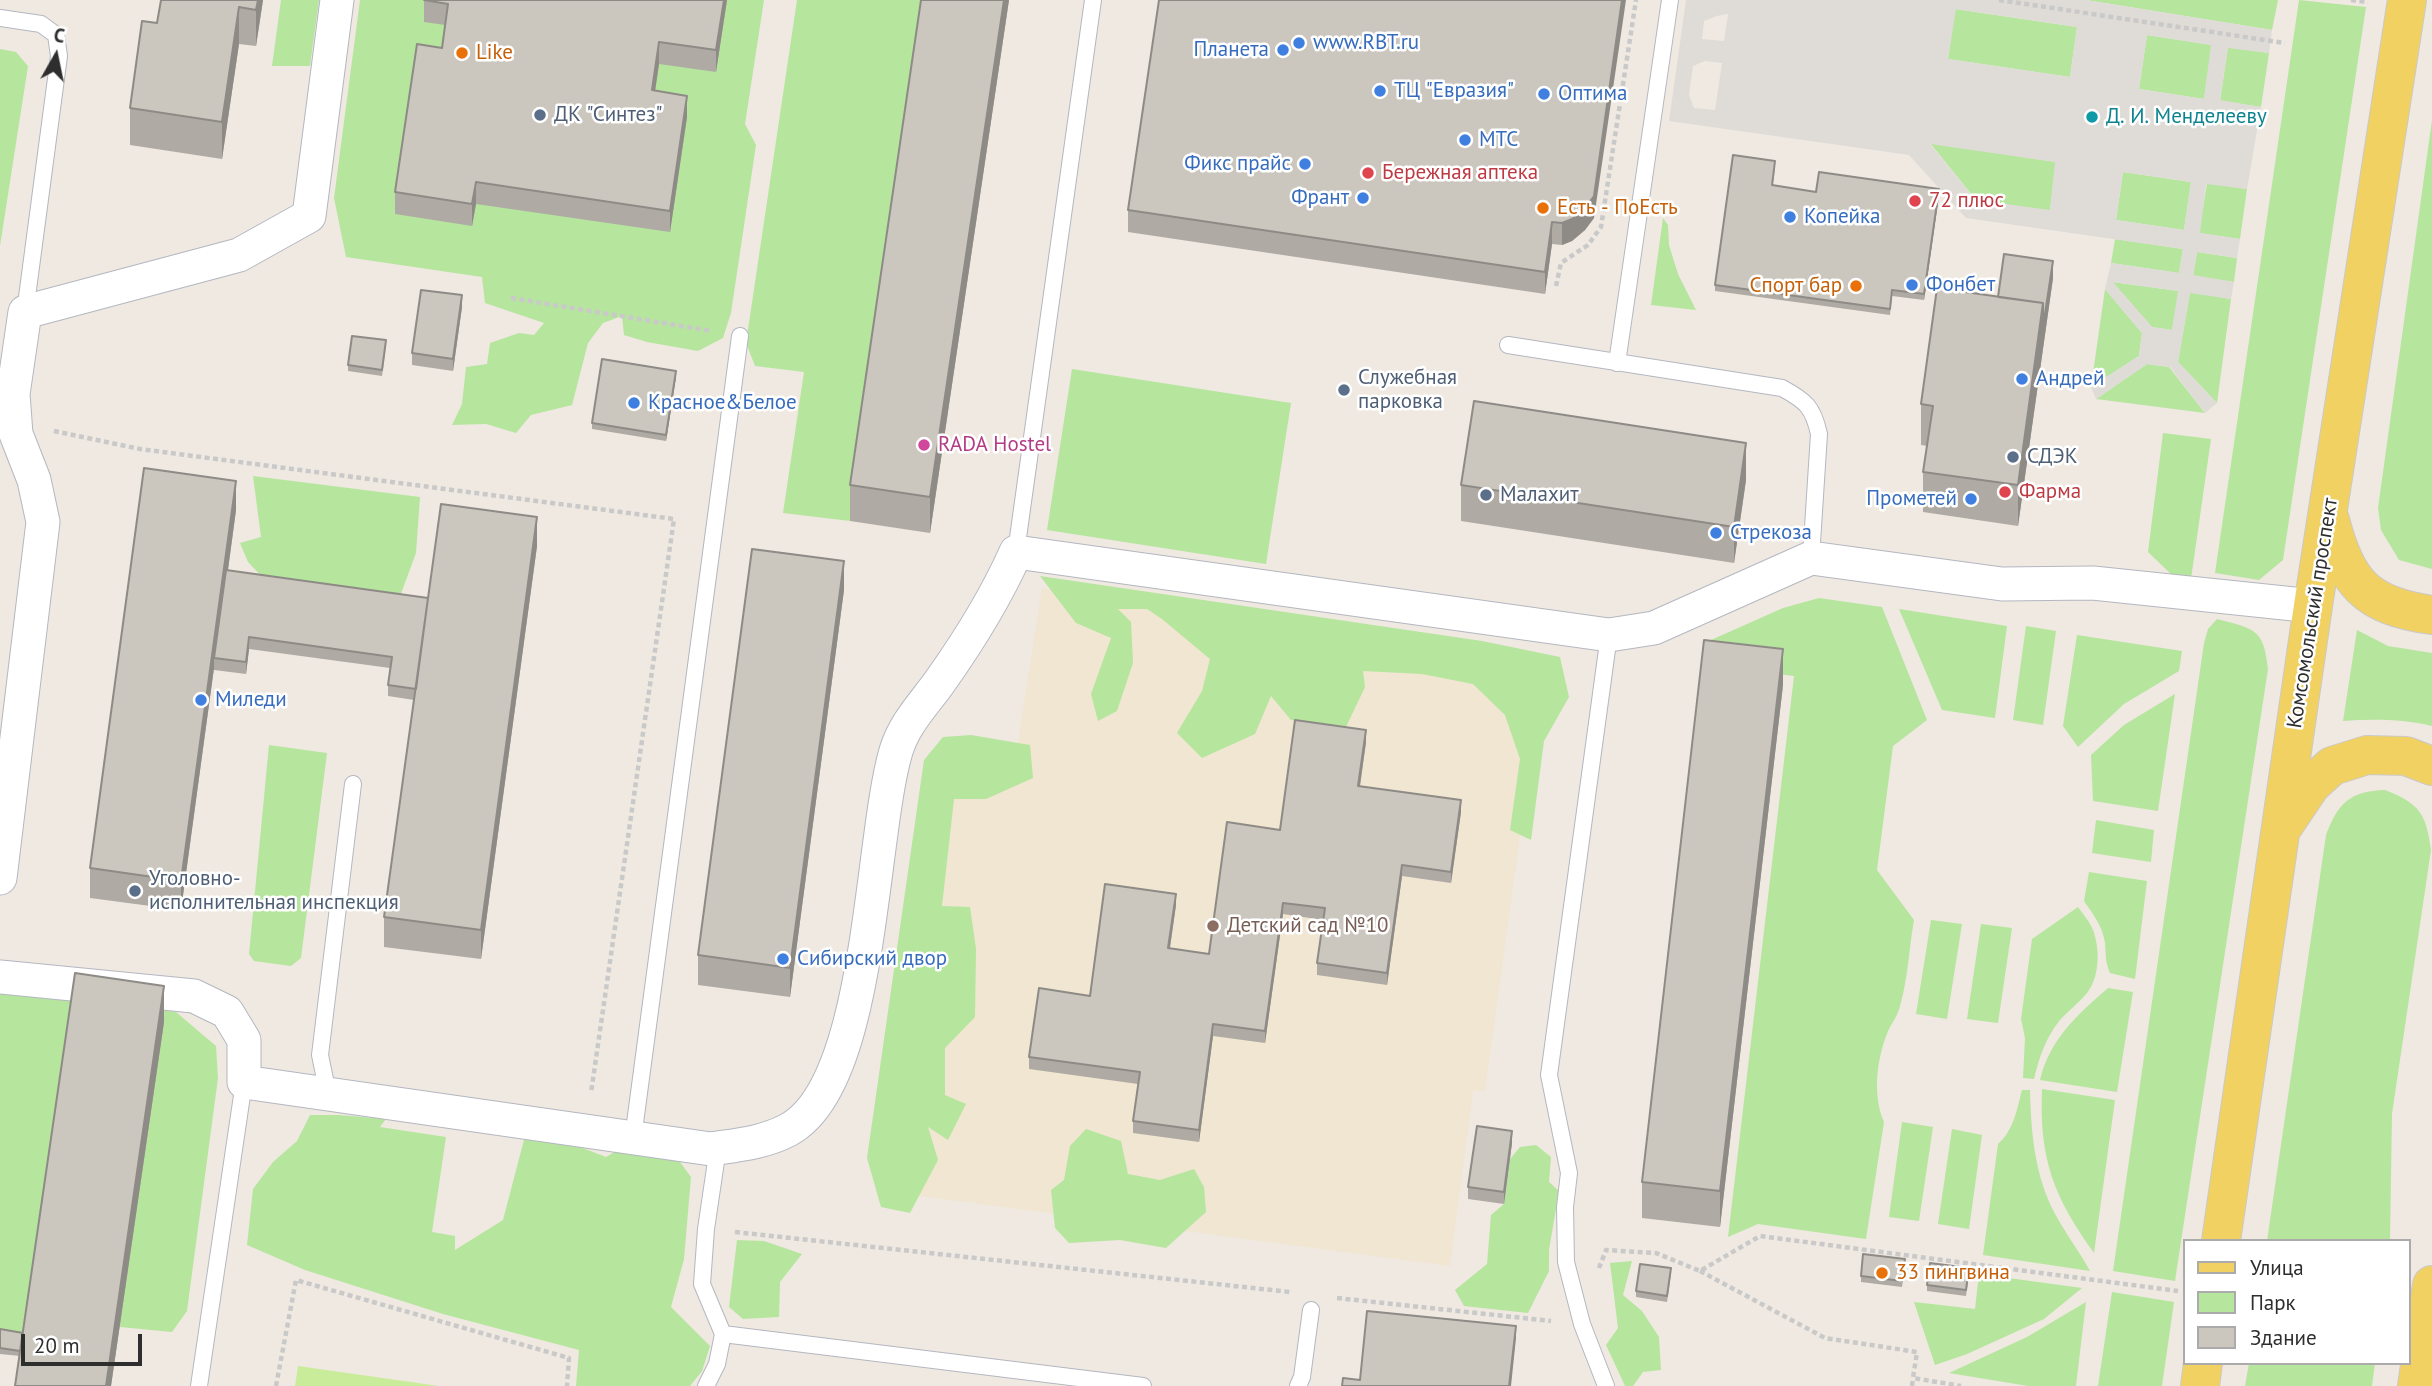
<!DOCTYPE html>
<html>
<head>
<meta charset="utf-8">
<style>
  body { margin:0 }
  #map { position:relative; width:2432px; height:1386px; overflow:hidden; background:#efe9e1; font-family:"PT Sans",sans-serif }
  canvas { display:block }
  .legend { position:absolute; left:2183px; top:1239px; width:228px; height:126px; box-sizing:border-box; background:#fff; border:2px solid #ababab; margin:0; padding:9px 12px; list-style:none; font-size:21px; color:#2e2e2e }
  .legend li { display:flex; align-items:center; gap:14px; height:35px }
  .legend b { width:35px; border:2px solid #ababab }
  .north { position:absolute; left:21px; top:21px; width:70px; height:70px; -webkit-text-stroke:5px #fff; paint-order:stroke; rotate:9deg; font-size:19px; font-weight:700; line-height:28px; text-align:center; color:#2e2e2e }
  .north::after { content:''; display:block; margin:auto; width:24px; height:32px; background:#2e2e2e; clip-path:polygon(50% 0,100% 100%,50% 72%,0 100%) }
  .scale { position:absolute; left:21px; top:1334px; width:121px; height:32px; box-sizing:border-box; border:4px solid #2e2e2e; border-top:0; padding-left:9px; font-size:21px; line-height:24px; white-space:nowrap; color:#2e2e2e; -webkit-text-stroke:5px #fff; paint-order:stroke }
</style>
</head>
<body>
<div id="map">
<canvas width="2432" height="1386"></canvas>
<ul class="legend">
<li><b style="height:9px;background:#f2d163"></b>Улица</li>
<li><b style="height:19px;background:#b6e59e"></b>Парк</li>
<li><b style="height:19px;background:#cbc7bf"></b>Здание</li>
</ul>
<div class="north">С</div>
<div class="scale">20 m</div>
</div>
<script>
const ctx = document.querySelector('canvas').getContext('2d');
ctx.lineJoin = 'round';
function paint(path, color) { ctx.fillStyle = color; ctx.fill(path, 'evenodd'); }
function stroke(path, color, width, dash) { ctx.strokeStyle = color; ctx.lineWidth = width; ctx.lineCap = dash ? 'butt' : 'round'; ctx.setLineDash(dash || []); ctx.stroke(path); }
function drawText(font, color, halo, rows, align = 'center') {
  ctx.font = font + ' "PT Sans",sans-serif'; ctx.lineWidth = 5; ctx.setLineDash([]); ctx.textBaseline = 'middle'; ctx.strokeStyle = halo; ctx.fillStyle = color; for (const [text, x, y, turn = 0] of rows) {
    ctx.save(); ctx.translate(x, y); ctx.rotate((+turn || 0) * Math.PI / 180); ctx.textAlign = isNaN(turn) ? turn : align; if (halo) ctx.strokeText(text, 0, 0); ctx.fillText(text, 0, 0); ctx.restore();
  }
}
paint(new Path2D(`
  M1042,588L1544,661L1485,1091H1473L1450,1266L882,1191L942,751L1015,761Z`), '#f0e6d1');
paint(new Path2D(`
  M281,0H319L310,66H272Z
  M360,0H764L745,124L756,145L731,313L723,338L698,351L647,342L624,335L622,316L603,323L588,343L572,405L531,415L516,433L486,424L452,425L462,404L466,367L487,364L490,343L519,333L534,335L544,323L485,303L482,277L346,257L334,198Z
  M797,0H927L850,521L783,513L804,372L755,366L746,343Z
  M2086,0H2278L2272,30Z
  M2299,0L2366,7L2283,560L2259,580L2215,573Z
  M1955,9L2077,27L2070,77L1948,59Z
  M2147,35L2212,45L2204,99L2139,89Z
  M2228,47L2269,53L2261,107L2220,101Z
  M0,49L16,52L28,66L0,246Z
  M2432,120V569L2399,560L2381,530L2378,508Z
  M1930,143L2056,162L2050,211L1976,200Z
  M2123,172L2191,182L2184,230L2116,220Z
  M2207,183L2247,189L2240,239L2199,233Z
  M1663,218L1668,225L1669,245L1678,274L1696,310L1651,305Z
  M2115,239L2183,249L2179,273L2111,263Z
  M2197,252L2237,258L2234,282L2193,276Z
  M2112,282L2179,291L2172,330L2152,327Z
  M2105,289L2142,333L2139,356L2091,387Z
  M2190,292L2231,299L2217,403L2178,362Z
  M2147,364L2169,367L2205,413L2096,399Z
  M1072,369L1291,403L1266,564L1047,530Z
  M2163,433L2211,439L2191,579L2173,576L2148,552Z
  M253,476L420,497L416,553L399,599L266,581L248,562L240,543L261,537Z
  M1040,576L1482,641L1560,657L1569,697L1544,741L1531,840L1510,830L1520,759L1505,715L1473,684L1422,674L1363,671L1365,687L1345,729L1291,720L1271,696L1255,734L1202,758L1177,733L1202,691L1210,659L1162,619L1147,609H1118L1131,622L1133,663L1117,711L1098,721L1091,694L1111,638L1076,623Z
  M1819,598L1882,607L1927,720L1893,746L1877,870L1914,920C1909,948 1908,979 1900,1006C1898,1015 1892,1023 1888,1031C1877,1058 1872,1094 1884,1122L1866,1239L1758,1224L1728,1237L1794,676L1707,665L1711,640L1783,608Z
  M1899,609L2007,626L1995,718L1942,710Z
  M2217,619C2254,629 2264,628 2268,669L2175,1281L2113,1271L2204,643L2208,629Z
  M2026,626L2056,631L2043,725L2013,720Z
  M2357,630L2388,646L2432,653V726C2402,719 2373,719 2343,721Z
  M2077,635L2182,651L2179,671L2124,704L2078,747L2063,726Z
  M2175,694L2158,811L2093,801L2091,755L2124,725Z
  M971,735L1030,745L1033,778L986,799H954L942,906L970,907L976,949L975,1017L945,1048V1095L966,1104L948,1140L928,1127L938,1160L910,1213L881,1207L867,1158L924,760L943,737Z
  M269,745L327,753L301,958L291,966L254,961L249,954Z
  M2385,790C2420,804 2426,813 2431,850L2392,1114L2390,1241H2267L2326,835C2338,803 2350,791 2385,790Z
  M2096,820L2154,830L2151,862L2092,853Z
  M2089,872L2147,881L2135,979L2110,973C2105,962 2106,955 2105,943C2103,927 2093,914 2084,901Z
  M2078,907C2083,914 2090,922 2093,930C2100,948 2100,977 2087,993C2079,1003 2069,1010 2060,1020C2046,1037 2039,1058 2034,1079L2023,1078L2025,1038L2021,1019L2032,939Z
  M1931,920L1962,924L1947,1019L1916,1014Z
  M1981,924L2012,928L1998,1023L1967,1019Z
  M2108,988L2133,992L2117,1092L2040,1080C2049,1040 2078,1014 2108,988Z
  M0,991L176,1012L216,1046L218,1078L187,1311L172,1332L120,1327L28,1339L0,1335Z
  M2042,1089L2115,1100L2094,1253C2054,1197 2039,1160 2042,1089Z
  M2022,1090H2030C2031,1130 2034,1169 2051,1206C2062,1229 2078,1249 2090,1271L1983,1255L1998,1144C2014,1130 2017,1109 2022,1090Z
  M310,1115H339L386,1119L380,1127L446,1137L432,1232L455,1236V1250L503,1220L525,1136L562,1140L606,1157L623,1147L672,1151L691,1177L684,1259L671,1307L710,1346L702,1371L690,1386H576L579,1350L443,1314L305,1270L247,1245L253,1189L273,1162L297,1141Z
  M1902,1122L1933,1127L1919,1221L1889,1217Z
  M1086,1129L1121,1141L1128,1174L1160,1180L1194,1169L1204,1187L1206,1212L1166,1248L1120,1240L1069,1243L1055,1228L1051,1190L1064,1180L1070,1146Z
  M1952,1129L1982,1135L1969,1229L1938,1224Z
  M1536,1145L1551,1157L1549,1182L1559,1191L1549,1250V1271L1528,1313L1464,1306L1455,1290L1487,1264L1491,1215L1504,1204L1510,1159L1520,1147Z
  M737,1240L764,1241L802,1254L780,1282L779,1317L743,1319L729,1307Z
  M1632,1261L1623,1295L1642,1311L1659,1337L1661,1370L1643,1372L1633,1386H1625L1606,1345L1618,1328L1610,1263Z
  M1979,1274L2082,1288L2044,1319L1967,1354L1935,1365L1914,1302L1975,1309Z
  M2112,1292L2174,1302L2162,1386H2098Z
  M2086,1302L2076,1386H2028L1949,1373L2027,1337Z
  M2249,1363H2375L2372,1386H2245Z`), '#b6e59e');
paint(new Path2D(`
  M298,1366L439,1386H295Z`), '#c9ec9a');
paint(new Path2D(`
  M1686,0H2086L2272,30L2269,53L2228,48L2220,100L2261,107L2247,189L2206,184L2200,233L2240,239L2237,258L2197,252L2193,275L2234,282L2231,299L2190,293L2178,362L2217,403L2205,413L2170,367L2147,364L2096,399L2091,387L2139,356L2142,333L2105,289L2111,263L2179,273L2183,249L1966,218L1909,155L1669,121ZM1956,9L2077,27L2070,77L1948,59ZM1728,14L1724,41L1702,39L1704,21L1717,16ZM2147,35L2211,45L2204,99L2139,89ZM1705,61L1722,63L1715,110L1694,108L1689,95L1693,66ZM1930,144L2055,162L2050,210L1976,200ZM2123,172L2191,182L2184,230L2116,220ZM2113,282L2178,291L2172,330L2152,327Z`), '#dfdcd8');
const service = new Path2D(`
  M0,18L41,24L56,35L59,56L25,312
  M1508,345L1782,388C1806,401 1813,407 1819,434L1811,558
  M1617,363L1670,0
  M1016,552L1093,0
  M328,1094L320,1055L353,784
  M633,1138L740,336
  M723,1334L1143,1386
  M199,1386L244,1082
  M706,1386L717,1364L723,1334L702,1284L706,1229L718,1148
  M1298,1386L1302,1377L1311,1310
  M1606,1386L1582,1324L1566,1262L1565,1207L1569,1173L1549,1075L1609,635`);
const minor = new Path2D(`
  M0,878L43,522L34,480L16,434L13,394L25,312L239,255L309,216L337,0
  M0,977L194,996L227,1012L244,1040V1082L711,1149C738,1145 763,1143 788,1130C872,1086 870,838 896,751C905,722 925,703 941,680C970,639 996,597 1016,552L1609,635L1654,628L1811,558L2002,584L2093,583L2313,606`);
const primary = new Path2D(`
  M2330,520C2346,583 2366,606 2432,615
  M2284,825L2311,785L2332,766L2367,755L2406,756L2432,766
  M2221,1241L2313,606L2407,0
  M2200,1386L2203,1363
  M2417,1386L2432,1285`);
stroke(service, '#b4b7c1', 18);
stroke(minor, '#b4b7c1', 35);
stroke(primary, '#c9c9c9', 40);
stroke(new Path2D(`
  M1999,0L2285,43
  M2351,0L2368,2
  M1556,286L1561,263L1588,245L1601,227L1636,0
  M511,298L712,331
  M54,431L140,449L674,519L591,1093
  M735,1232L1290,1292
  M1599,1268L1606,1250L1656,1253L1700,1271L1760,1236L2178,1291
  M1700,1271L1825,1338L1917,1352L1913,1378L1961,1386
  M1337,1298L1551,1321
  M276,1386L296,1280L569,1358L567,1386
  M1912,1386L1913,1378`), '#c9c9c9', 4.5, [5, 3.5]);
stroke(service, '#fff', 16);
stroke(minor, '#fff', 33);
stroke(primary, '#f2d163', 38);
paint(new Path2D(`
  M161,0H263L256,46L239,44L222,159L130,145V108L157,23Z
  M424,0H727L716,72L659,64L655,90L687,117L670,232L476,204L472,226L395,214V192L442,48L445,25L424,22Z
  M921,0H1009L930,533L850,521V485Z
  M1775,167L1773,185L1816,192L1939,195L1924,300L1892,296L1890,315L1715,291V285Z
  M1128,210L1594,218L1585,230L1572,241L1562,245L1552,244L1545,294L1128,232Z
  M2053,278L2018,526L1923,512V472L1927,446L1921,445V404L1998,297Z
  M462,307L453,371L412,365V353Z
  M386,346L382,376L348,371V365Z
  M676,377L666,441L592,429V423Z
  M1746,480L1734,563L1461,521V485Z
  M236,510L228,570L428,598L537,546L481,959L384,947V917L414,700L388,696V685L390,668L249,649L246,674L214,670V668L181,910L90,898V868Z
  M844,590L790,997L698,985V955Z
  M1783,685L1720,1227L1642,1218V1182Z
  M1366,742L1360,787L1461,812L1451,883L1402,876L1387,985L1317,975V963L1323,920L1283,914L1265,1043L1213,1036L1199,1142L1133,1133V1121L1138,1084L1029,1069V1057L1176,905L1170,948L1209,954L1280,830Z
  M164,1022L111,1386H15L20,1356L0,1354V1329L23,1333Z
  M1512,1143L1504,1204L1468,1199V1187Z
  M1905,1265L1902,1287L1861,1282V1276Z
  M1671,1274L1667,1302L1636,1297V1291Z
  M1969,1274L1966,1296L1927,1291V1285Z`), '#afaba4');
paint(new Path2D(`
  M258,0H263L256,46V10Z
  M724,0H727L716,72V50Z
  M1004,0H1009L930,533V497Z
  M1622,0H1626L1594,218L1585,230L1572,241L1562,245V223Z
  M239,7V44L222,159V122Z
  M659,42V64L652,112V90Z
  M687,96V117L670,232V211Z
  M476,182V204L472,226V204Z
  M1939,189V195L1924,300V294Z
  M1552,222V244L1545,294V272Z
  M2053,261V278L2018,526V485L2043,303Z
  M462,295V307L453,371V359Z
  M676,371V377L666,441V435Z
  M1746,443V480L1734,563V527Z
  M236,481V510L216,658H214V668L181,910V881Z
  M537,517V546L481,959V930Z
  M844,561V590L790,997V968Z
  M249,637V649L246,674V662Z
  M1783,649V685L1720,1227V1191Z
  M1366,730V742L1358,798V786Z
  M1461,800V812L1451,883V872Z
  M1402,865V876L1387,985V973Z
  M1176,894V905L1168,960V948Z
  M1283,903V914L1265,1043V1031Z
  M164,986V1022L111,1386H106Z
  M1213,1024V1036L1199,1142V1130Z
  M1512,1131V1143L1504,1204V1192Z
  M1516,1326V1338L1511,1386H1509Z`), '#8e8b86');
const building = new Path2D(`
  M161,0H258L256,10L239,7L222,122L130,108L142,21L157,23Z
  M424,0H724L716,50L659,42L652,90L687,96L670,211L476,182L472,204L395,192L417,44L442,48L448,4Z
  M921,0H1004L930,497L850,485Z
  M1159,0H1622L1594,196L1585,208L1572,219L1562,223L1552,222L1545,272L1128,210Z
  M1733,155L1775,161L1772,185L1816,192L1819,172L1939,189L1924,294L1892,290L1890,309L1715,285Z
  M2004,254L2053,261L2043,327V303L1998,297Z
  M1937,288L2043,303L2018,485L1923,472L1933,406L1921,404Z
  M421,290L462,295L453,359L412,353Z
  M352,336L386,340L382,370L348,365Z
  M602,359L676,371L666,435L592,423Z
  M1474,401L1746,443L1734,527L1461,485Z
  M144,468L236,481L181,881L90,868Z
  M441,504L537,517L481,930L384,917Z
  M752,549L844,561L790,968L698,955Z
  M226,570L428,598L416,689L388,685L392,657L249,637L246,662L214,658Z
  M1704,640L1783,649L1720,1191L1642,1182Z
  M1295,720L1366,730L1358,786L1461,800L1451,872L1402,865L1387,973L1317,963L1325,908L1283,903L1265,1031L1213,1024L1199,1130L1133,1121L1140,1072L1029,1057L1039,988L1090,996L1105,884L1176,894L1168,948L1209,954L1227,822L1280,830Z
  M75,973L164,986L106,1386H15Z
  M1477,1126L1512,1131L1504,1192L1468,1187Z
  M1863,1254L1905,1259L1902,1281L1861,1276Z
  M1930,1263L1969,1268L1966,1290L1927,1285Z
  M1640,1264L1671,1268L1667,1296L1636,1291Z
  M1367,1311L1516,1326L1509,1386H1342L1343,1378L1360,1380Z
  M0,1329L23,1333L20,1351L0,1348Z`);
paint(building, '#cbc7bf');
stroke(building, '#8e8b86', 2);
for (const [x, y, r, color] of [
  [1299,43,7,"#3f7fe0"],
  [1283,50,7,"#3f7fe0"],
  [462,53,7,"#e8710a"],
  [1380,91,7,"#3f7fe0"],
  [1544,94,7,"#3f7fe0"],
  [540,115,7,"#5c6f8a"],
  [2092,117,7,"#0f9aa8"],
  [1465,140,7,"#3f7fe0"],
  [1305,164,7,"#3f7fe0"],
  [1368,173,7,"#e0444e"],
  [1363,198,7,"#3f7fe0"],
  [1915,201,7,"#e0444e"],
  [1543,208,7,"#e8710a"],
  [1790,217,7,"#3f7fe0"],
  [1912,285,7,"#3f7fe0"],
  [1856,286,7,"#e8710a"],
  [2022,379,7,"#3f7fe0"],
  [1344,390,7,"#5c6f8a"],
  [634,403,7,"#3f7fe0"],
  [924,445,7,"#d1479c"],
  [2013,457,7,"#5c6f8a"],
  [2005,492,7,"#e0444e"],
  [1486,495,7,"#5c6f8a"],
  [1971,499,7,"#3f7fe0"],
  [1716,533,7,"#3f7fe0"],
  [201,700,7,"#3f7fe0"],
  [135,891,7,"#5c6f8a"],
  [1213,926,7,"#8d6e63"],
  [783,959,7,"#3f7fe0"],
  [1882,1273,7,"#e8710a"]
]) { const dot = new Path2D(); dot.arc(x, y, r, 0, 2 * Math.PI); ctx.fillStyle = color; ctx.fill(dot); stroke(dot, '#fff', 2.5); }
drawText('21px', '#366cbe', '#fff', [
  ["www.RBT.ru",1313,43],
  ["Планета",1269,50,"right"],
  ["ТЦ \"Евразия\"",1394,91],
  ["Оптима",1558,94],
  ["МТС",1479,140],
  ["Фикс прайс",1291,164,"right"],
  ["Франт",1349,198,"right"],
  ["Копейка",1804,217],
  ["Фонбет",1926,285],
  ["Андрей",2036,379],
  ["Красное&Белое",648,403],
  ["Прометей",1957,499,"right"],
  ["Стрекоза",1730,533],
  ["Миледи",215,700],
  ["Сибирский двор",797,959]
], 'left');
drawText('21px', '#c56008', '#fff', [
  ["Like",476,53],
  ["Есть - ПоЕсть",1557,208],
  ["Спорт бар",1842,286,"right"],
  ["33 пингвина",1896,1273]
], 'left');
drawText('21px', '#4e5e75', '#fff', [
  ["ДК \"Синтез\"",554,115],
  ["Служебная",1358,378],
  ["парковка",1358,402],
  ["СДЭК",2027,457],
  ["Малахит",1500,495],
  ["Уголовно-",149,879],
  ["исполнительная инспекция",149,903]
], 'left');
drawText('21px', '#0d838f', '#fff', [
  ["Д. И. Менделееву",2106,117]
], 'left');
drawText('21px', '#be3a42', '#fff', [
  ["Бережная аптека",1382,173],
  ["72 плюс",1929,201],
  ["Фарма",2019,492]
], 'left');
drawText('21px', '#b23c85', '#fff', [
  ["RADA Hostel",938,445]
], 'left');
drawText('21px', '#2e2e2e', '#fff', [
  ["Комсомольский проспект",2313,613,-81]
]);
drawText('21px', '#785e54', '#fff', [
  ["Детский сад №10",1227,926]
], 'left');
</script>
</body>
</html>
